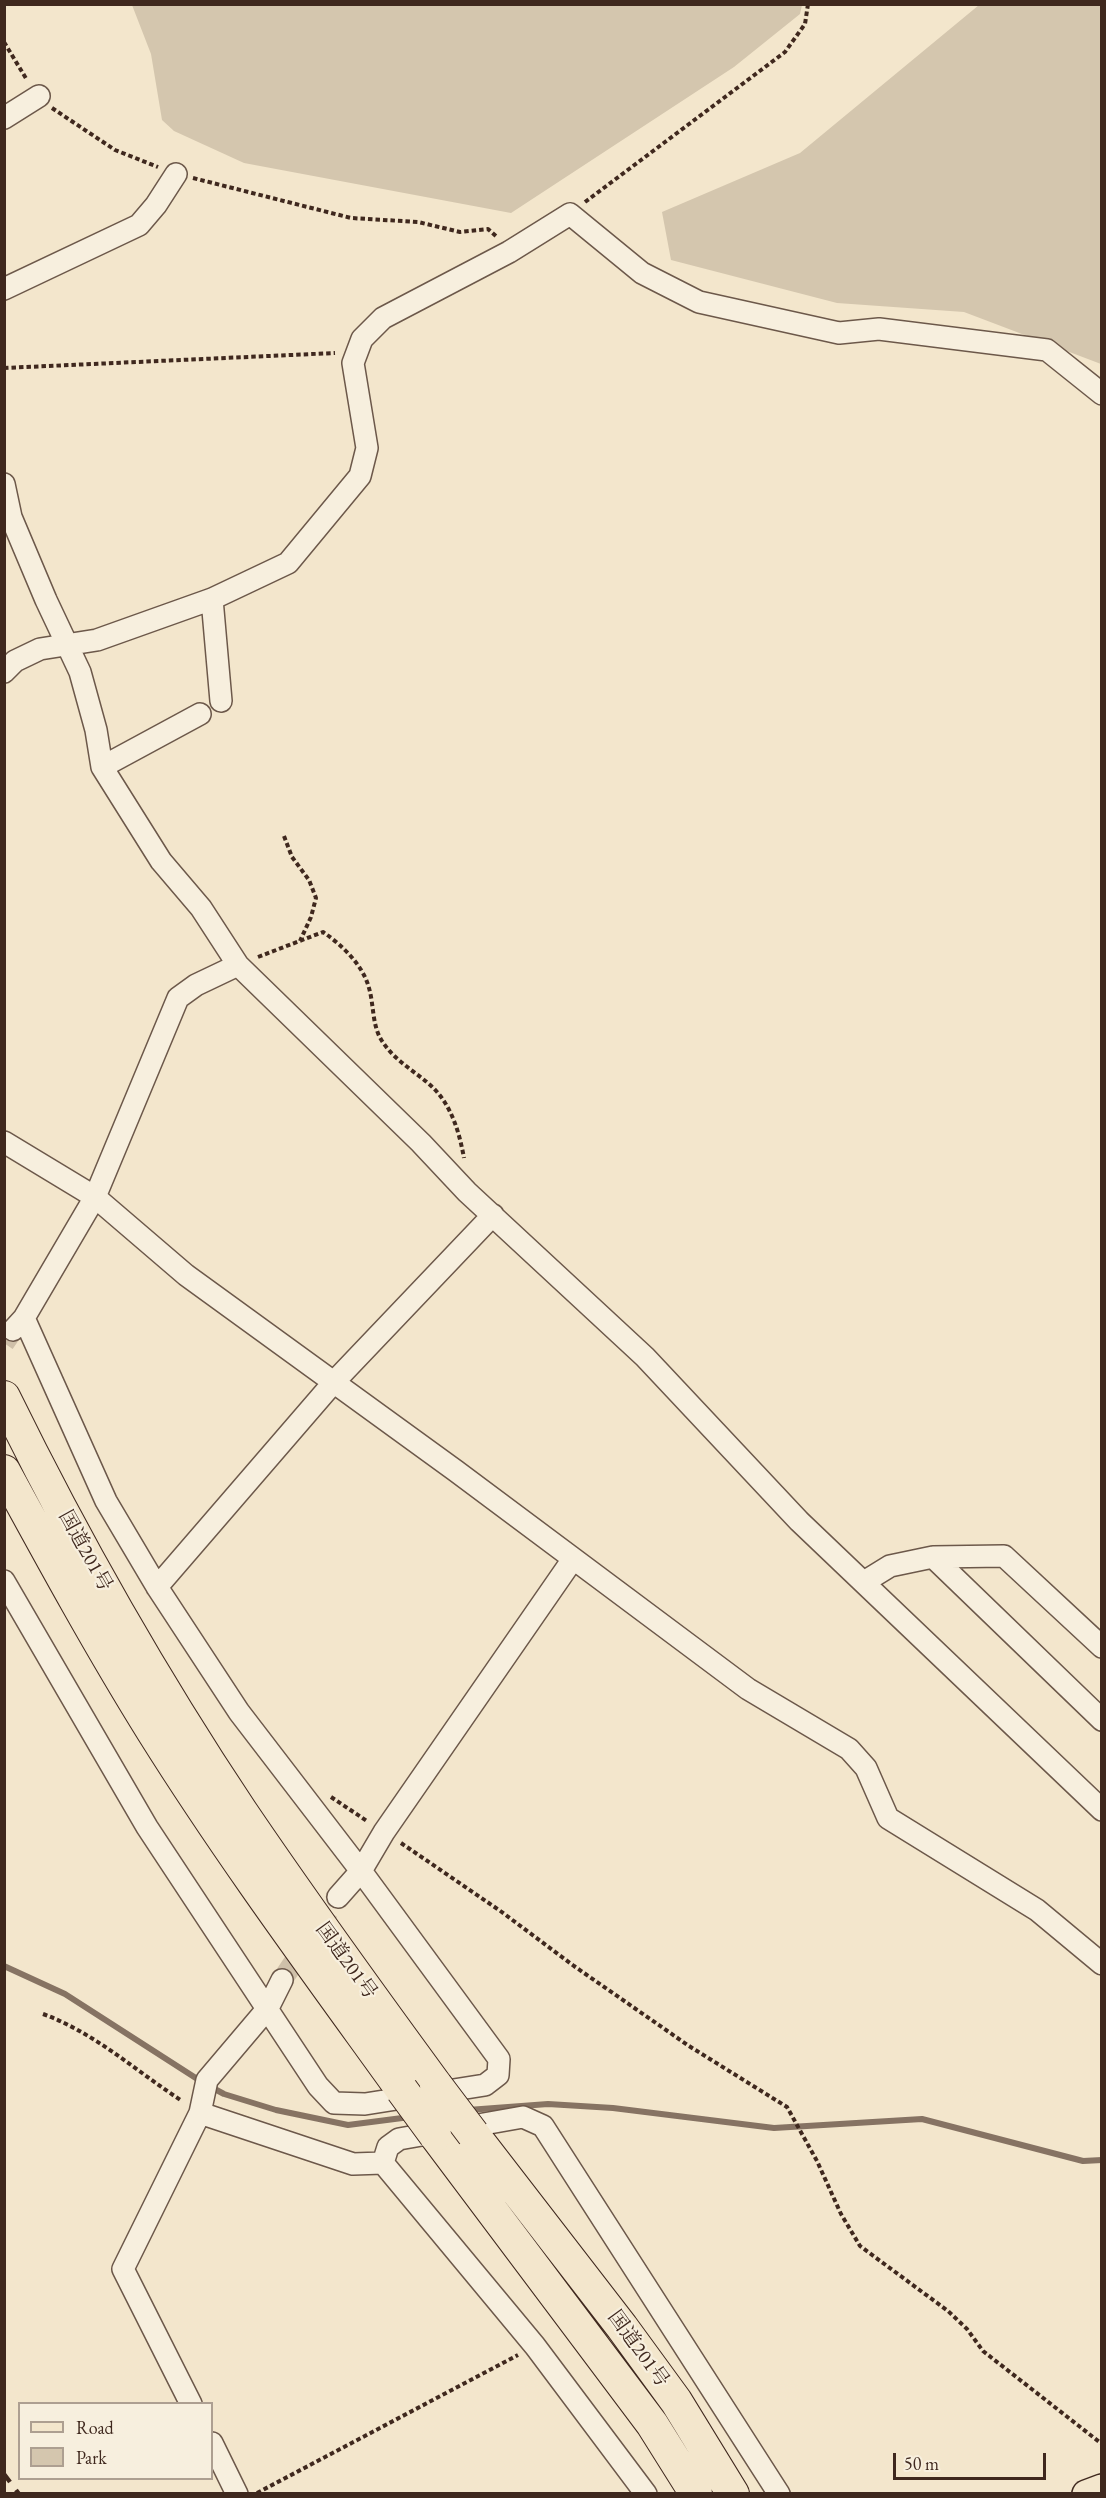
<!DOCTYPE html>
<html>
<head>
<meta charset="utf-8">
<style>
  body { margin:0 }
  #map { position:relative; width:1106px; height:2498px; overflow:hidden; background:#f3e6cc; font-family:"EB Garamond",serif }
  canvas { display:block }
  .frame { position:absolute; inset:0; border:6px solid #3f281e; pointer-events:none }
  .legend { position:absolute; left:18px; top:2402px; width:195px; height:78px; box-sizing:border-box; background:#f7efde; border:2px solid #ad9f91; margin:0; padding:8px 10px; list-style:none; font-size:18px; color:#3f281e }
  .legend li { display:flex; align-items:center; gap:12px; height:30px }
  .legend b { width:30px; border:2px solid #ad9f91 }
  .scale { position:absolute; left:893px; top:2453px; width:153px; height:27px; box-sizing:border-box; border:3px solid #3f281e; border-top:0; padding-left:8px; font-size:18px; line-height:21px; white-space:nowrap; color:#3f281e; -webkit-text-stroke:4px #f7efde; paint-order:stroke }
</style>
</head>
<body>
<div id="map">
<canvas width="1106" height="2498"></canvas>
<div class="frame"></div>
<ul class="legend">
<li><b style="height:8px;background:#f3e6cc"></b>Road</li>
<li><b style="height:16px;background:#d4c6ae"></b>Park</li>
</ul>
<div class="scale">50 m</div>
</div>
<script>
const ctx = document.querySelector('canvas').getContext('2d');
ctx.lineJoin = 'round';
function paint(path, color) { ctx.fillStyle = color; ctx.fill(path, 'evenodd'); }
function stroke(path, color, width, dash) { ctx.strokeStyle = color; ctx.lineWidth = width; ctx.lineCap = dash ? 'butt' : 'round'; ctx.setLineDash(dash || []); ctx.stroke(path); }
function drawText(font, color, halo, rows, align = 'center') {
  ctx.font = font + ' "EB Garamond","Noto Serif JP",serif'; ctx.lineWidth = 4.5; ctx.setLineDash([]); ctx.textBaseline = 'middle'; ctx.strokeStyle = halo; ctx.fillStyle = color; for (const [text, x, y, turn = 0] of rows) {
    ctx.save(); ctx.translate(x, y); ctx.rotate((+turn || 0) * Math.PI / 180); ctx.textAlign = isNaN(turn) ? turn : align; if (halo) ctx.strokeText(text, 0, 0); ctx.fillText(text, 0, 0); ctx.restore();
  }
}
paint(new Path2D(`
  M132,5H802L800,14L734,67L511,213L244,163L174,131L162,120L151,54Z
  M979,5H1101V364L964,312L837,303L671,260L662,212L800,153Z`), '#d4c6ae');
stroke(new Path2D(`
  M4,1966L65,1994L202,2082
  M211,2087L224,2094L276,2110L348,2125L410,2117
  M468,2110L548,2104L613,2108L774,2128L922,2119L1083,2161L1102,2160`), '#867363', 6);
stroke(new Path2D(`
  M4,1343L13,1330
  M282,1980L338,1897`), '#cfc0a9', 21, [21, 10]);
const minor = new Path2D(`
  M4,118L39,96
  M4,289L139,225L156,205L176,174
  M4,484L11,517L46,600L80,672L96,730L102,767L161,861L201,908L238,965L421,1143L467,1192L645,1357L799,1521L1102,1810
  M212,599L221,701
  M4,672L15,661L40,649L97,640L212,599L288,563L360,476L367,448L353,363L362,339L383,318L509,252L570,214L642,273L699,302L839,333L879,329L1047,350L1102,394
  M102,767L200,714
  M4,1142L95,1197L186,1275L456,1471L748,1689L849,1749L866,1768L888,1818L1037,1910L1102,1964
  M13,1330L24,1318L95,1197L178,998L196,985L238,965
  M4,1581L147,1827L318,2086L334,2103L365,2104L485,2085L498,2075L499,2059L361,1871L239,1712L157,1587L106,1501L24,1318
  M864,1582L890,1566L933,1557
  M157,1587L333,1383L493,1215
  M1102,1647L1004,1556L933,1557L1102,1720
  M338,1897L361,1871L384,1832L573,1559
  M200,2113L353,2164L383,2163
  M383,2163L388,2147L399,2139L523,2117L543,2126L779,2494
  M383,2163L535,2346L646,2494
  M191,2404L123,2269L200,2113L207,2080L268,2008L282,1980
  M212,2443L237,2494`);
const major = new Path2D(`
  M1086,2494L1102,2488`);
const highway = new Path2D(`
  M4,1397C74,1540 153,1679 241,1811C304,1904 370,1995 436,2085
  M4,1471C52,1559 100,1647 153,1732C230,1855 317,1972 402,2090
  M473,2134L622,2327L676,2401L733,2494
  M435,2135L652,2424L696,2494`);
stroke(minor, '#6c584a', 24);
stroke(major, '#3f281e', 30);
stroke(highway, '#3f281e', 34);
stroke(new Path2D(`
  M4,42L27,80
  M52,108L115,150L158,167
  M193,178L351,218L418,222L460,232L488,229L497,237
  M585,202L785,52L805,24L808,4
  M4,368L335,353
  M284,836L292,857L309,880L316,898L311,917L300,941
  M258,957L323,932C342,945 363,965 369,988C374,1005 372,1026 382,1041C394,1060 413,1070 429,1084C451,1103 459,1131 464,1158
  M331,1797L367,1821
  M401,1843L499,1910L574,1966L689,2046L787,2107L817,2161L841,2214L860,2246L948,2311L967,2329L983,2351L1102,2444
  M43,2014C95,2033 136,2071 182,2101
  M257,2493L518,2355`), '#3f281e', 4, [4.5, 3]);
stroke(minor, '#f7efde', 21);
stroke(major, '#f3e6cc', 27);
stroke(highway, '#f3e6cc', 32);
stroke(new Path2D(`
  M4,2474L19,2494`), '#3f281e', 4.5, [10, 10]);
const highwayBridge = new Path2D(`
  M436,2085L473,2134
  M402,2090L435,2135`);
stroke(highwayBridge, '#3f281e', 34, []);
stroke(highwayBridge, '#f3e6cc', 32);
drawText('20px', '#3f281e', '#f7efde', [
  ["国道201号",85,1551,61],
  ["国道201号",346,1961,54],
  ["国道201号",638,2349,54]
]);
</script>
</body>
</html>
